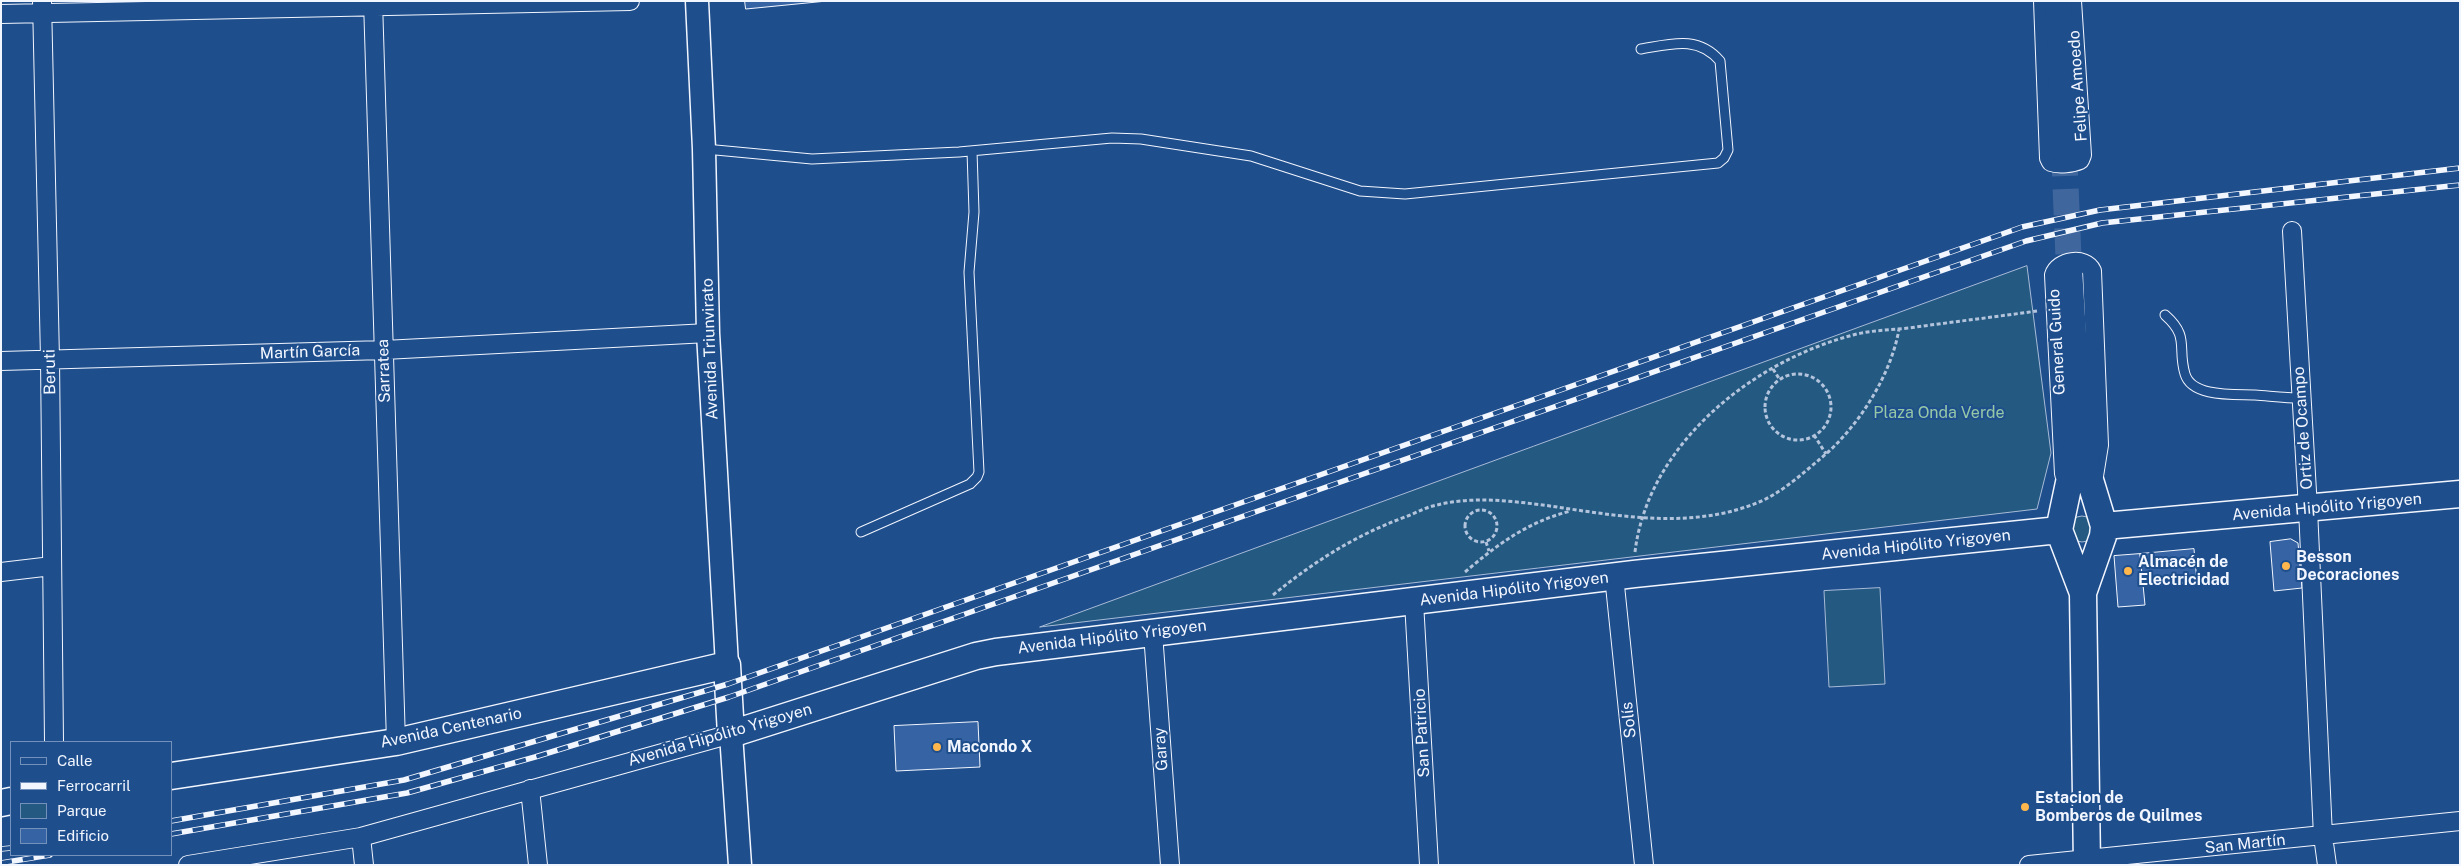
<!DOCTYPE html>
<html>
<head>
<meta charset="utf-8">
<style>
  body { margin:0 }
  #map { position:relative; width:2461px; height:866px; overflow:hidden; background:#1f4e8c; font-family:"Public Sans",sans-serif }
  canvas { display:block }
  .frame { position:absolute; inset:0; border:2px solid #f2f6ff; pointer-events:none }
  .legend { position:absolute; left:10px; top:741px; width:162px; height:115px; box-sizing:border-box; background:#1f4e8c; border:1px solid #7391ba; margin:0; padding:6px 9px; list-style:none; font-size:15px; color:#f2f6ff }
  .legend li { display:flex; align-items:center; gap:10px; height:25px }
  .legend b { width:25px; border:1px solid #7391ba }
</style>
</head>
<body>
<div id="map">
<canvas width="2461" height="866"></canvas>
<div class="frame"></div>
<ul class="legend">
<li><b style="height:6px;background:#1f4e8c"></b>Calle</li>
<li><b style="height:6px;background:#f2f6ff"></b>Ferrocarril</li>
<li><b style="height:14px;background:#245a82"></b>Parque</li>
<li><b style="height:14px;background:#3563a3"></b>Edificio</li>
</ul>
</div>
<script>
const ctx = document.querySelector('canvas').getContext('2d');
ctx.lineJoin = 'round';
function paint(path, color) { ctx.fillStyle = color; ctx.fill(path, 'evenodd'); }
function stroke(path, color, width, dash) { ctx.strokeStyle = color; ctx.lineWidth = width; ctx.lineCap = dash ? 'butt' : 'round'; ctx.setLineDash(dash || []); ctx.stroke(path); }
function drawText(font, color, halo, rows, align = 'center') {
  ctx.font = font + ' "Public Sans",sans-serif'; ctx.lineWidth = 4; ctx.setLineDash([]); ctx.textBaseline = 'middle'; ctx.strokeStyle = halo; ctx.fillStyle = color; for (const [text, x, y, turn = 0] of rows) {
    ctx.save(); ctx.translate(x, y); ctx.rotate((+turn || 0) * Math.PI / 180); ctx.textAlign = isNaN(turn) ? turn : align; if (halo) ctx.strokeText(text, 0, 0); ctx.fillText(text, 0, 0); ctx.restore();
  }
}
const green = new Path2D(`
  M2027,266L2051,453L2037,509L1040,627Z
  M2069 529a13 13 0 1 1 26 0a13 13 0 1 1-26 0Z
  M1880,588L1885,684L1829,687L1824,591Z`);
paint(green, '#245a82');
stroke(green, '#a8bbd7', 1);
const building = new Path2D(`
  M745,1H827L746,9Z
  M2291,539L2298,543L2302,588L2274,591L2270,542Z
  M2194,549L2197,582L2143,586L2140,554Z
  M2140,554L2145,605L2118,607L2114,556Z
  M978,722L980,767L896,771L894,726Z`);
paint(building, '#3563a3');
stroke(building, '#f2f6ff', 1);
stroke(new Path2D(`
  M2064,150L2069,269`), '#3f679d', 26, [26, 13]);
const service = new Path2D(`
  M705,149L812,159L959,152L1112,138L1141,139L1251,156L1360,191L1405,194L1718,163L1724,158L1728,150L1720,61C1698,35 1671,44 1641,49
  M2165,315C2190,337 2177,347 2185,374C2192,398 2236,394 2255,395C2270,396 2285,398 2301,398
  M861,532L970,484L977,477L979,472L969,272L974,212L972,151`);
const minor = new Path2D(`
  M42,1L50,359L54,742
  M373,1L396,742
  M2043,1L2049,158L2051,162C2059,165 2073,163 2080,160L2082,155L2072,1
  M1,14L630,1
  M2292,231L2308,509L2323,836L2327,865
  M1,361L384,350L708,333
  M2064,474L2054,275C2058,261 2085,256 2092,271L2099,445L2094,476
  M1,572L52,566
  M1614,576L1644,865
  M1414,602L1429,865
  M1153,633L1170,865
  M530,789L538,865
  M361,837L364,865
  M188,865L361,837L731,734
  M2029,865L2460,821`);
const tertiary = new Path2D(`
  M697,1L704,149L708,333L727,665
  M731,734L740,865`);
const secondary = new Path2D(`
  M2058,1L2064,150
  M2069,269L2079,430L2090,480L2104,526L2103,536L2083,593L2087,865
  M2077,445L2059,530L2083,593
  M2104,526L2460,494
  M171,776L396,742L727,665L731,734L976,656L996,652L1634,574L2059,530
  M1,803L11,801`);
stroke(service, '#f2f6ff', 11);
stroke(minor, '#f2f6ff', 20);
stroke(tertiary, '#f2f6ff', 25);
stroke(secondary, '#f2f6ff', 29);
stroke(new Path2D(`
  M1773,369L1780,380
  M1765 407a33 33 0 1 1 66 0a33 33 0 1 1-66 0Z
  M1814,435L1826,454
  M1465 526a16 16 0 1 1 32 0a16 16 0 1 1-32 0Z
  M1486,542L1489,551
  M1635,552C1648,444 1753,361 1853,335C1872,330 1890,330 1909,328C1952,322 1994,317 2037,311
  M1465,572C1498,544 1529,521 1571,511
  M1273,595C1315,561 1354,536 1405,517C1416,513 1426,507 1437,505C1473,496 1513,501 1550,506C1618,516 1693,530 1759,502C1781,493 1802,474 1820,459C1857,429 1891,376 1899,329`), '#b3c4dc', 3, [4, 2.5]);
stroke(service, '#1f4e8c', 9);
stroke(minor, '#1f4e8c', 18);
stroke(tertiary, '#1f4e8c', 22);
stroke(secondary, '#1f4e8c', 26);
const rail = new Path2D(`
  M171,821L404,780L728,684L2022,227L2100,210L2460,168
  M171,834L407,793L535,757L729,697L2026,241L2102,223L2460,185
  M1,849L11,848
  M1,863L50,855`);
stroke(rail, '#f2f6ff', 5.5);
stroke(rail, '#1f4e8c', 4, [11]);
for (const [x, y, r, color] of [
  [2286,566,5,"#ffb74d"],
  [2128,571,5,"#ffb74d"],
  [937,747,5,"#ffb74d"],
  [2025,807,5,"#ffb74d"]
]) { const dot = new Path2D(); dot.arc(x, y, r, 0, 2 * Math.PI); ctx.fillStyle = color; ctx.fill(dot); stroke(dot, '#1f4e8c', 2); }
drawText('16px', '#f2f6ff', '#1f4e8c', [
  ["Felipe Amoedo",2078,86,-94],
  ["General Guido",2057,342,-93],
  ["Avenida Triunvirato",710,349,-92],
  ["Martín García",310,352,-2],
  ["Sarratea",384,371,-92],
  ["Beruti",50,372,-91],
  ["Ortiz de Ocampo",2303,428,-94],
  ["Avenida Hipólito Yrigoyen",2327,507,-5],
  ["Avenida Hipólito Yrigoyen",1916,545,-6],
  ["Avenida Hipólito Yrigoyen",1514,589,-7],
  ["Avenida Hipólito Yrigoyen",1112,637,-7],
  ["Solís",1629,720,-96],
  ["Avenida Centenario",451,728,-12],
  ["San Patricio",1422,733,-93],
  ["Avenida Hipólito Yrigoyen",720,735,-16],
  ["Garay",1161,749,-94],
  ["San Martín",2245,844,-6]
]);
drawText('16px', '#97c8a6', '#1f4e8c', [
  ["Plaza Onda Verde",1939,413]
]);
drawText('bold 16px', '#f2f6ff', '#1f4e8c', [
  ["Besson",2296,557],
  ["Decoraciones",2296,575],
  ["Almacén de",2138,562],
  ["Electricidad",2138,580],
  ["Macondo X",947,747],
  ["Estacion de",2035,798],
  ["Bomberos de Quilmes",2035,816]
], 'left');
</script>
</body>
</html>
